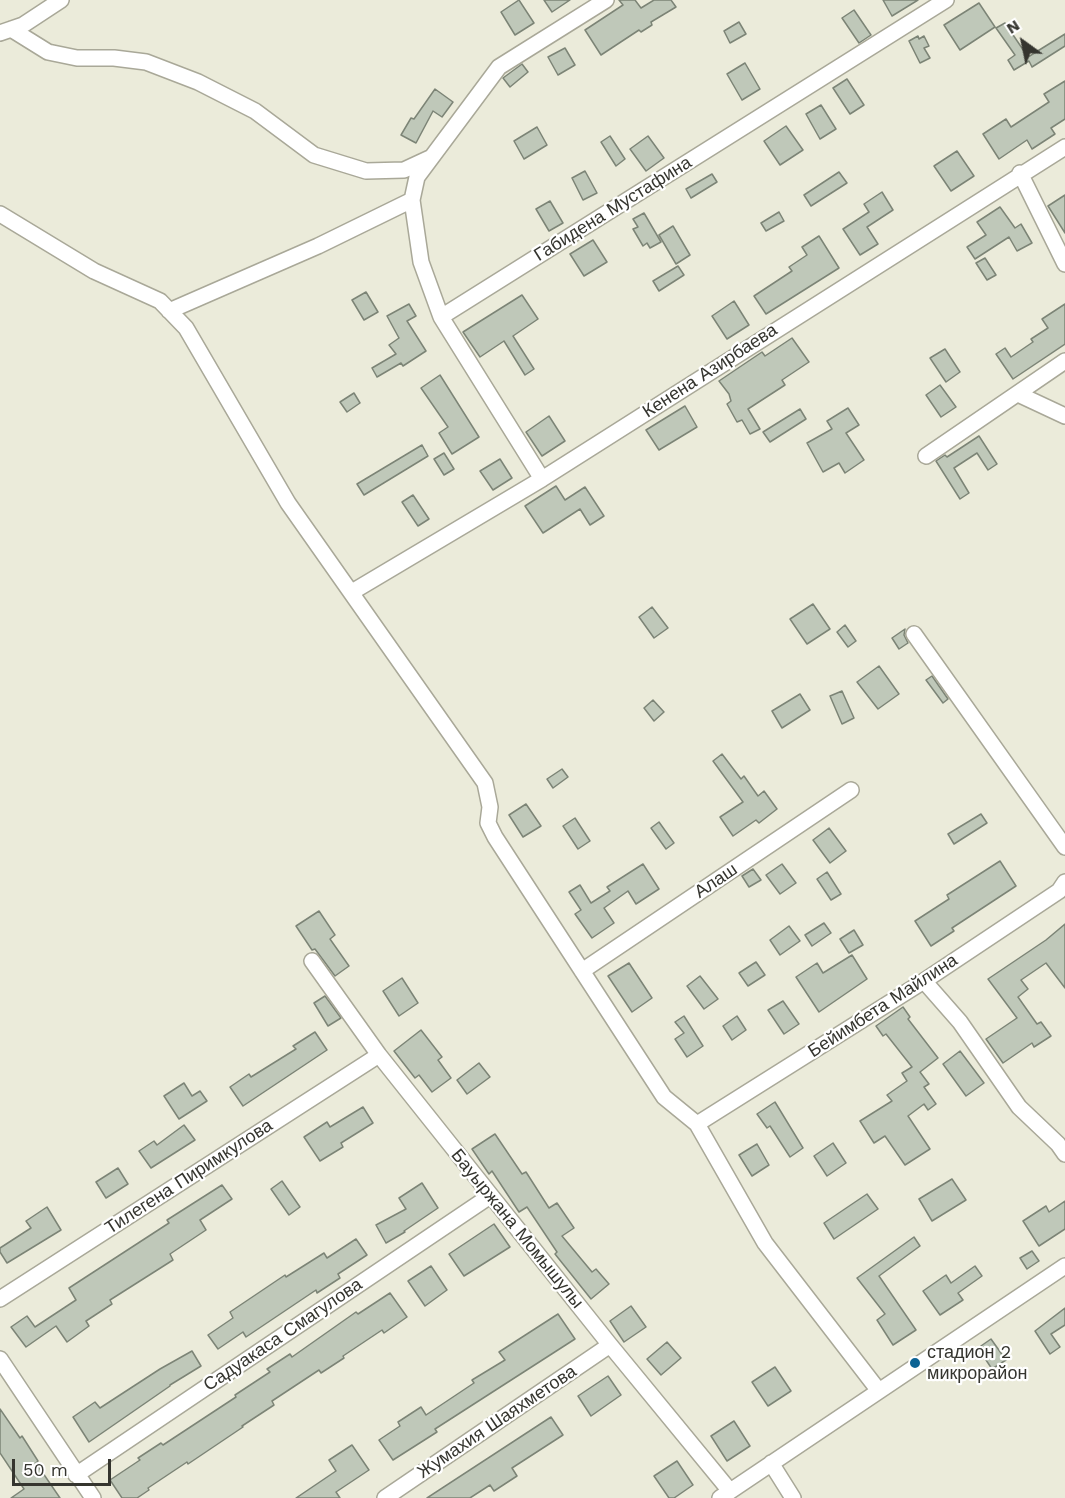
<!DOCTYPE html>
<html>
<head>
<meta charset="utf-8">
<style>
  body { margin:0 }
  #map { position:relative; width:1065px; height:1498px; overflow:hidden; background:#ebebda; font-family:"Work Sans",sans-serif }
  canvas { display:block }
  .north { position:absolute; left:993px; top:12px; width:60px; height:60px; -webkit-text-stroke:4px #fff; paint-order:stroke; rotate:327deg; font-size:16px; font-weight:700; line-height:24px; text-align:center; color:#35352f }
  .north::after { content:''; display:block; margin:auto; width:21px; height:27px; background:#35352f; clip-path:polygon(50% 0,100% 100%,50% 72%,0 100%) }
  .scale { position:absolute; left:12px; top:1459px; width:99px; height:27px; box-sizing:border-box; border:3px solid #35352f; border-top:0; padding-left:8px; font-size:18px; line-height:21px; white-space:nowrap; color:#35352f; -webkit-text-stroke:4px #fff; paint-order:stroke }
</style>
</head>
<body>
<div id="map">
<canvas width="1065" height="1498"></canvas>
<div class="north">N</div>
<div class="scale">50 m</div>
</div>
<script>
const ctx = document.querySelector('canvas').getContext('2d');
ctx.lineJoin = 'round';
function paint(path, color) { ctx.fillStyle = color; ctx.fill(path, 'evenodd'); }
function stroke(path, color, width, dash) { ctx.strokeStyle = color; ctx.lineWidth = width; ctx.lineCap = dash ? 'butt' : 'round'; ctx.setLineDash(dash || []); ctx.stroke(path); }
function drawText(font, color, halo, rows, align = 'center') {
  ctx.font = font + ' "Work Sans",sans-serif'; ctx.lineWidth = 4.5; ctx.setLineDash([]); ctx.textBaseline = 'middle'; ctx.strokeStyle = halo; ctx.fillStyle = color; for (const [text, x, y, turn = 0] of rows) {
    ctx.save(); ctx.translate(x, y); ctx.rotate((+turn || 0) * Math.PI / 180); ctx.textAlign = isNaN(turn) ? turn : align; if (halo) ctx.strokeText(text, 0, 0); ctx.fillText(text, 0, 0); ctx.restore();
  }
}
const building = new Path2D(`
  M519,0L534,23L515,35L501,12Z
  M544,0H570L552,12Z
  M619,0H635L641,8L654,0H671L676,7L651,22L652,25L641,32L639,30L601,55L585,30L623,5Z
  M883,0H918L892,16Z
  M979,3L995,27L960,50L944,25Z
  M854,10L871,35L859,43L842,18Z
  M739,22L746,34L730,43L724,31Z
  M1005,23L1028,57L1065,34V46L1032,67L1029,61L1014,70L1008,60L1015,55L996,28Z
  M918,36L919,39L924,36L929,46L924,48L930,58L920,63L909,41Z
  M565,48L575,65L558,75L548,57Z
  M745,63L760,89L742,100L727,74Z
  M522,64L528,72L510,87L503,78Z
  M847,79L864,105L850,114L833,88Z
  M1065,81V119L1051,128L1055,134L1032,149L1027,140L999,159L983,134L1006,119L1011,127L1049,102L1044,94Z
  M435,89L453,102L442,117L433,111L416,143L401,135L411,118L414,119Z
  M821,105L836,129L820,139L806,114Z
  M786,126L803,150L780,165L764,141Z
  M537,127L547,145L524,159L514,141Z
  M610,136L625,159L616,166L601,142Z
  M648,136L664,158L646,171L630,149Z
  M957,151L974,176L951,191L934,166Z
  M585,171L597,193L583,200L572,178Z
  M839,172L847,183L811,206L804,195Z
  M712,174L717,182L691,198L686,189Z
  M882,192L893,210L867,227L878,244L860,255L843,229L869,212L864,204Z
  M1065,195V233L1048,206Z
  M550,201L563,223L549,231L536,209Z
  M1000,207L1015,228L1021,224L1032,243L1017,251L1009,237L975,259L967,247L986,235L977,222Z
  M779,212L784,221L766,231L761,223Z
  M644,213L661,242L650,248L647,243L643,246L633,229L638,227L633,219Z
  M673,226L690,255L676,264L659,235Z
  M819,236L839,268L766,314L754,296L792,271L789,267L807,255L802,247Z
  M593,240L607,262L584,276L570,254Z
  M985,258L996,275L987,280L976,263Z
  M678,266L684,275L659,291L653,281Z
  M366,292L378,312L364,320L352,300Z
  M522,295L538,319L513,336L534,369L525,375L504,341L480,357L463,332Z
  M734,301L749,325L727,339L712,316Z
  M409,304L416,316L407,321L426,351L403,366L401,363L377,377L372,368L396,354L389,345L399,338L387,316Z
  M1065,304V344L1013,379L996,354L1005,348L1011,357L1033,342L1031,339L1048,328L1042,319Z
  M792,338L809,362L782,380L785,385L748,409L760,429L750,434L742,420L737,422L727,404L731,401L729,394L719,381L762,352L765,356Z
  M945,349L960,372L946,382L930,358Z
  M440,375L479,437L452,454L439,433L448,427L421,388Z
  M940,385L956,407L941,417L926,395Z
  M354,393L360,403L347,412L340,402Z
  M685,406L697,427L659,450L646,430Z
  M848,408L859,425L846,433L864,460L845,473L839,463L823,472L807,443L832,429L827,421Z
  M800,409L806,419L770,442L763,432Z
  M549,416L565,441L542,456L526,432Z
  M979,436L997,464L988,470L977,453L954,468L969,493L960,499L936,461L945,455L947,457Z
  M422,445L428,456L364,495L357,484Z
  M444,453L454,469L444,475L434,459Z
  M500,459L512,478L493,490L480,471Z
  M556,486L565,500L585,487L604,516L590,525L580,509L543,533L525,506Z
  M413,495L429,519L418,526L402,502Z
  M813,604L830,629L807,644L790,619Z
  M652,607L668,628L654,638L639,617Z
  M845,625L856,641L848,647L837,632Z
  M905,629L904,635L908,643L899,649L892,638Z
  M879,666L899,694L878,709L857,682Z
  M932,676L948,699L943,703L926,680Z
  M842,691L854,718L842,724L830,696Z
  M800,694L810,710L782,728L772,711Z
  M653,700L664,712L654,721L644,708Z
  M722,754L741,779L744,776L758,796L764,791L777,809L759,823L756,820L733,836L720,817L743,802L713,761Z
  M562,769L568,777L553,788L547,779Z
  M526,804L541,826L523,837L509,815Z
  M981,814L987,823L954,844L948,834Z
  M575,818L590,841L578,849L563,826Z
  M659,822L674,843L666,849L651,828Z
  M829,828L846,851L830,863L813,840Z
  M1000,861L1016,886L952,928L954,931L931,946L915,921L949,899L947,895Z
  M643,864L659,889L636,904L628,891L604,908L614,923L592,938L575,914L581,910L569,892L580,885L591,903L610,891L607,887Z
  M782,864L796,883L780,894L766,875Z
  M753,869L761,880L749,887L742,876Z
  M827,872L841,894L831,900L817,879Z
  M319,911L335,935L330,939L349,966L335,976L315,949L312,950L296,926Z
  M824,923L831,933L812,946L805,935Z
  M1065,924V988L1046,963L1021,980L1028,989L1018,997L1037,1024L1041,1022L1051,1036L1034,1047L1032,1043L1003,1063L986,1039L1017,1018L988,979L1046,940Z
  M789,926L800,941L780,955L770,940Z
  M854,930L863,945L849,953L840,939Z
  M852,955L867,979L819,1012L796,977L817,963L823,973Z
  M756,962L765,975L748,986L739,973Z
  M629,963L652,998L632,1012L608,976Z
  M700,976L718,999L704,1009L687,986Z
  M402,978L418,1003L399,1016L383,991Z
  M325,996L341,1018L328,1026L314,1003Z
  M783,1001L799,1024L784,1034L768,1010Z
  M903,1007L910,1017L908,1019L938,1058L920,1072L929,1084L924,1087L936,1104L928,1110L924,1104L908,1116L930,1149L905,1165L885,1136L874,1143L860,1121L892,1101L887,1095L907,1081L902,1073L912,1067L886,1034L883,1036L876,1026Z
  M684,1016L703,1046L687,1057L675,1039L684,1033L675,1022Z
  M737,1016L746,1030L732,1040L723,1026Z
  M421,1030L442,1057L438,1060L451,1078L432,1092L419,1075L415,1078L394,1051Z
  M315,1032L327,1050L243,1106L230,1087L249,1074L251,1077L296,1049L293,1046Z
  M960,1051L984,1083L966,1096L943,1064Z
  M479,1063L490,1077L467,1094L457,1080Z
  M184,1083L192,1096L200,1091L207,1101L179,1119L164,1096Z
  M775,1102L803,1148L790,1157L770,1126L767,1128L757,1114Z
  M363,1107L373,1123L341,1143L343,1147L320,1161L304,1137L327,1122L330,1127Z
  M184,1125L195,1140L151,1168L139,1151L154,1141L157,1145Z
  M495,1134L522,1174L526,1172L549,1208L557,1203L574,1228L562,1236L592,1272L596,1269L609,1284L591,1299L555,1254L557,1252L527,1207L519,1212L492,1171L489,1174L472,1149Z
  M833,1143L846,1163L827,1176L814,1156Z
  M757,1144L769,1165L752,1176L739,1155Z
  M118,1168L128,1184L106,1198L96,1182Z
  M952,1179L966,1200L932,1221L919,1199Z
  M282,1181L300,1207L289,1215L271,1189Z
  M422,1183L438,1208L404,1231L405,1232L386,1243L376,1225L406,1209L399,1198Z
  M222,1185L232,1199L200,1220L206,1230L170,1254L173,1260L110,1300L112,1304L86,1321L89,1326L67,1342L56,1326L26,1347L11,1327L27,1316L35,1327L76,1300L69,1288L169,1223L167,1220Z
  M867,1194L878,1209L834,1239L824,1223Z
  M1065,1201V1229L1039,1246L1023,1221L1046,1206L1049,1212Z
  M47,1207L61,1230L7,1263L0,1252V1248L31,1228L26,1221Z
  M494,1224L510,1247L464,1276L449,1254Z
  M914,1237L920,1246L879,1276L916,1330L893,1345L877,1320L885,1314L857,1278Z
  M356,1239L367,1255L338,1274L340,1278L317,1293L316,1290L246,1337L243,1332L218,1349L208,1335L233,1318L230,1312L285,1275L286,1277L324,1253L327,1258Z
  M1032,1251L1039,1261L1027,1269L1020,1258Z
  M431,1266L447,1290L425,1306L408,1281Z
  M975,1266L982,1276L958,1293L963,1300L940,1315L923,1291L946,1275L951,1283Z
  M390,1293L407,1317L384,1333L382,1330L343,1356L344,1358L321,1373L319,1370L272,1401L274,1405L242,1426L243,1427L188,1464L187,1462L148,1488L149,1490L137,1498H122L110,1480L140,1460L138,1458L161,1443L163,1445L236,1397L235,1395L270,1372L267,1369L290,1354L292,1357L356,1312L358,1314Z
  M631,1306L646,1327L624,1342L610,1321Z
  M1065,1308V1325L1051,1334L1060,1347L1050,1354L1035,1331Z
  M558,1314L575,1339L435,1429L437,1432L393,1460L379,1440L400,1426L398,1422L421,1407L426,1415L474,1383L472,1380L505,1360L499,1352Z
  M991,1339L1006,1360L992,1369L978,1348Z
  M667,1342L681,1358L661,1375L647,1359Z
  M192,1351L201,1366L170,1385V1386L89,1442L73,1417L95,1402L100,1408L160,1369Z
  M775,1367L791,1391L768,1406L752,1382Z
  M608,1376L621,1395L591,1416L578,1396Z
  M0,1409L20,1438L22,1436L38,1461L36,1463L60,1498H11L24,1489L0,1453Z
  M551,1417L563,1435L512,1468L517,1476L494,1491L490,1485L470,1498H427Z
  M734,1421L750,1446L727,1461L711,1436Z
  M352,1445L369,1470L336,1492L340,1498H296L336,1471L329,1460Z
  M677,1461L693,1485L674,1498H669L654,1476Z`);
paint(building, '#bfc8b9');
stroke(building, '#7c8476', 1.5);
const minor = new Path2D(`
  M11,29L48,52L77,58H114L146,62L198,82L255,111L314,155L366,171L404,170L432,157
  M0,33L23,25L61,0
  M1020,173L1065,264
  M0,214L94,271L160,301L186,328L288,503L485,783L490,807L488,823L495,837L664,1097L697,1124L765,1243L879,1391
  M169,311L318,246L412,200
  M441,317L421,262L412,200L417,177L499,67L606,0
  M1018,394L1065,416
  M926,456L1065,361
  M542,479L441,317L946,0
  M352,592L542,479L1065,147
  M914,634L1065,847
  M312,961L379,1055L610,1345L730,1491
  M582,971L851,790
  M924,981L960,1022L1019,1107L1058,1144L1065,1154
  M697,1124L924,981L1059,891L1065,882
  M0,1299L379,1055
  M0,1359L93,1498
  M771,1463L793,1498
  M76,1475L490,1196
  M385,1498L610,1345
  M720,1498L1065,1266`);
stroke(minor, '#a9a898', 18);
stroke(minor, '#fff', 15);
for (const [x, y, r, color] of [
  [915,1363,6,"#0c6394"]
]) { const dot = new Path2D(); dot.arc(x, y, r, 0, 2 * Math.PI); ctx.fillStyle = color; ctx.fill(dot); stroke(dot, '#fff', 2); }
drawText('18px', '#35352f', '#fff', [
  ["Габидена Мустафина",613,209,-32],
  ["Кенена Азирбаева",710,371,-33],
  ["Алаш",716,881,-34],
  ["Бейимбета Майлина",883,1006,-33],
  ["Тилегена Пиримкулова",189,1177,-33],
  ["Бауыржана Момышулы",517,1229,51],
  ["Садуакаса Смагулова",283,1335,-34],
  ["Жумахия Шаяхметова",497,1422,-34]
]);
drawText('18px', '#35352f', '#fff', [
  ["стадион 2",927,1353],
  ["микрорайон",927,1374]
], 'left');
</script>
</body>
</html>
